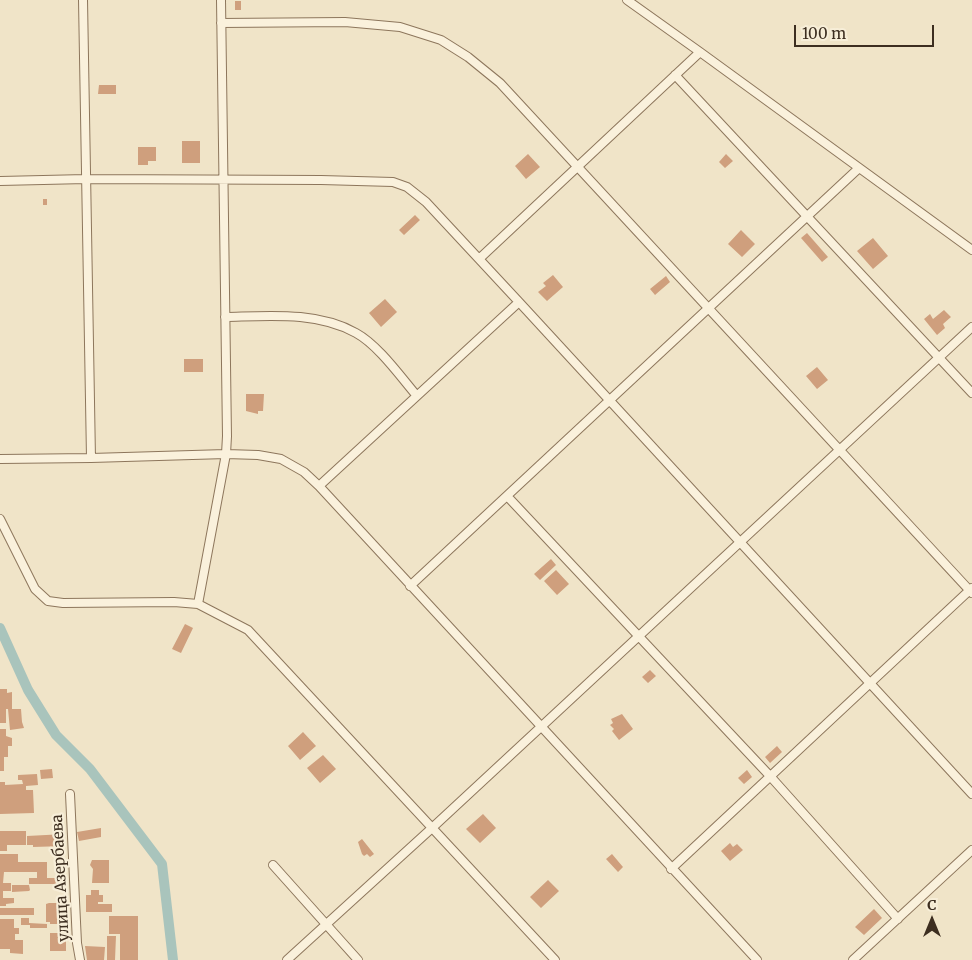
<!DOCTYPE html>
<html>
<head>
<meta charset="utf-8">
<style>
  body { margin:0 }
  #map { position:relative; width:972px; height:960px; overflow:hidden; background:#f0e4c8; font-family:Merriweather,serif }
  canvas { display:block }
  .north { position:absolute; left:907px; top:895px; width:50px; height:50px; -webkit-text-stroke:4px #f7eed8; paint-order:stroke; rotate:0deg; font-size:14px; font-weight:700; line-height:20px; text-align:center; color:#3d2e20 }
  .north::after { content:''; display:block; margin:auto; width:18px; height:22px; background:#3d2e20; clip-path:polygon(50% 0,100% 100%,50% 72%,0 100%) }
  .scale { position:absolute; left:794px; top:25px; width:140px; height:22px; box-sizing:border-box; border:2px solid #3d2e20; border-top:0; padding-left:6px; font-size:15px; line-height:18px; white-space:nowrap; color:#3d2e20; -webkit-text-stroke:4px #f7eed8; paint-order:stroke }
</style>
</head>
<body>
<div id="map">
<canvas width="972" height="960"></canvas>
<div class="north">С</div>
<div class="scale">100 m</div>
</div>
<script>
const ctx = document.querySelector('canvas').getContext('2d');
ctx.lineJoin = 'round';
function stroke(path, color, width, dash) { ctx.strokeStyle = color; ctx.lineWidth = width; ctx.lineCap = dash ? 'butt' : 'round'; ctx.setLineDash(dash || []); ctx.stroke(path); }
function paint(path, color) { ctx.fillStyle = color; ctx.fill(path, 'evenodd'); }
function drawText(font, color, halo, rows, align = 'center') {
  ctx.font = font + ' Merriweather,serif'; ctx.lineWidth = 4.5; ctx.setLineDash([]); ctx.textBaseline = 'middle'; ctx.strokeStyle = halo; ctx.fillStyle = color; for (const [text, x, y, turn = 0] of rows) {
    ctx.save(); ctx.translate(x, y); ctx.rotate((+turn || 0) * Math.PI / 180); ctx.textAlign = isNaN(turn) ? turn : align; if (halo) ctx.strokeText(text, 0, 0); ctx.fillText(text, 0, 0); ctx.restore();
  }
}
stroke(new Path2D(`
  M0,628L28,690L56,735L90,769L162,864L173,960`), '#a9c4bc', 10);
paint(new Path2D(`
  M235,1H241V10H235Z
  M99,85H116V94H98Z
  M182,141H200V163H182Z
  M138,147H156V161H148V165H138Z
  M528,154L540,167L526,179L515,166Z
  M726,154L733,161L725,168L719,162Z
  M43,199H47V205H43Z
  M415,215L420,220L404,235L399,230Z
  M741,230L755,244L742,257L728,244Z
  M807,233L828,257L822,262L801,238Z
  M873,238L888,256L873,269L857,251Z
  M553,275L563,287L547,301L538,292L546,286L543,283Z
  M666,276L670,282L655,295L650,289Z
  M385,299L397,312L381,327L369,313Z
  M944,310L951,317L943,324L945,328L937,335L924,319L930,314L933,319Z
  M184,359H203V372H184Z
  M817,367L828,380L817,389L806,376Z
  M246,394H264L263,411H258V414L246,411Z
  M551,559L556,565L540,580L534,574Z
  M556,570L569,584L557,595L544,581Z
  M185,624L193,628L181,653L172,649Z
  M650,670L656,676L648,683L642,677Z
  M0,689H7V693L12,692V709H21L22,722L24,728L10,730L8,709H6V723H0Z
  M622,714L633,729L619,740L612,731L614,729L610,725L613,723L611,719Z
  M0,729H6V736L12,738V746H8V757H4V771H0Z
  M303,732L316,746L300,760L288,746Z
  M777,746L782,752L770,763L765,757Z
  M323,755L336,769L320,783L307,768Z
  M52,769L53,778L41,779L40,770Z
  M747,770L752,777L744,784L738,778Z
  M37,774L38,785L26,786V790H33L34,813L0,814V782H5V785L23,784L22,780H18V775Z
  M483,814L496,828L480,843L466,829Z
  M101,828V837L79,841L77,832Z
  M0,831H26V845H7V851H0Z
  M65,834V846L33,847V845H27V836Z
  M362,839L374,854L370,857L367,854L364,856L362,854L358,842Z
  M730,843L733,847L737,844L743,850L730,861L721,851Z
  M0,854H18V862H47V878H60V884H29V878H37V872H4L3,883H11V891H3V898H14V903L6,904V906H0Z
  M612,854L623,867L618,872L606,859Z
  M92,860H109V883H92L93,869L90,865Z
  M548,880L559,891L541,908L530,897Z
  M12,885H29L30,890L29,891L12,892Z
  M91,890H99V895H103V902H98V904H112V912H86V895H91Z
  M49,903H64V924H50V922H46V904Z
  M0,908H34V915H0Z
  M874,909L882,918L864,935L855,927Z
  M109,916H138V960H120V934H109Z
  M21,918H29V923L47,924V928H30V925H21Z
  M0,919H14V928H19V934H15V940H23V954L10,953V949H0Z
  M50,933H66V951H50Z
  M107,936H116L115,960H107Z
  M85,946L105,947L104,960H87Z`), '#cf9f7d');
const street = new Path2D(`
  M627,0L700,52L972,250
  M221,23L345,22L400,27L441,40L468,57L500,83L972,593
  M675,75L972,393
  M0,181L86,179L321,180L393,182L407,187L426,202L519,302L972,794
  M479,259L700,52
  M225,317C268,316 317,311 356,333C378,345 400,376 417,396
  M91,458L226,454L258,455L281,459L304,472L319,486L757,960
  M0,459L91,458L83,0
  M319,486L519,302
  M507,496L770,776L898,919
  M0,519L35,589L48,601L63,603L174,602L198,604L248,630L555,960
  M410,586L859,168
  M198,604L226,454L227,436L221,0
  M70,794L77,943L80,960
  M273,865L358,960
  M671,869L972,588
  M287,960L432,828L972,327
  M853,960L972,850`);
stroke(street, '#8d765c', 10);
stroke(street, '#faf1dc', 8);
drawText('15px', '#3d2e20', '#f7eed8', [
  ["улица Азербаева",61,878,-93]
]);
</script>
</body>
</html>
